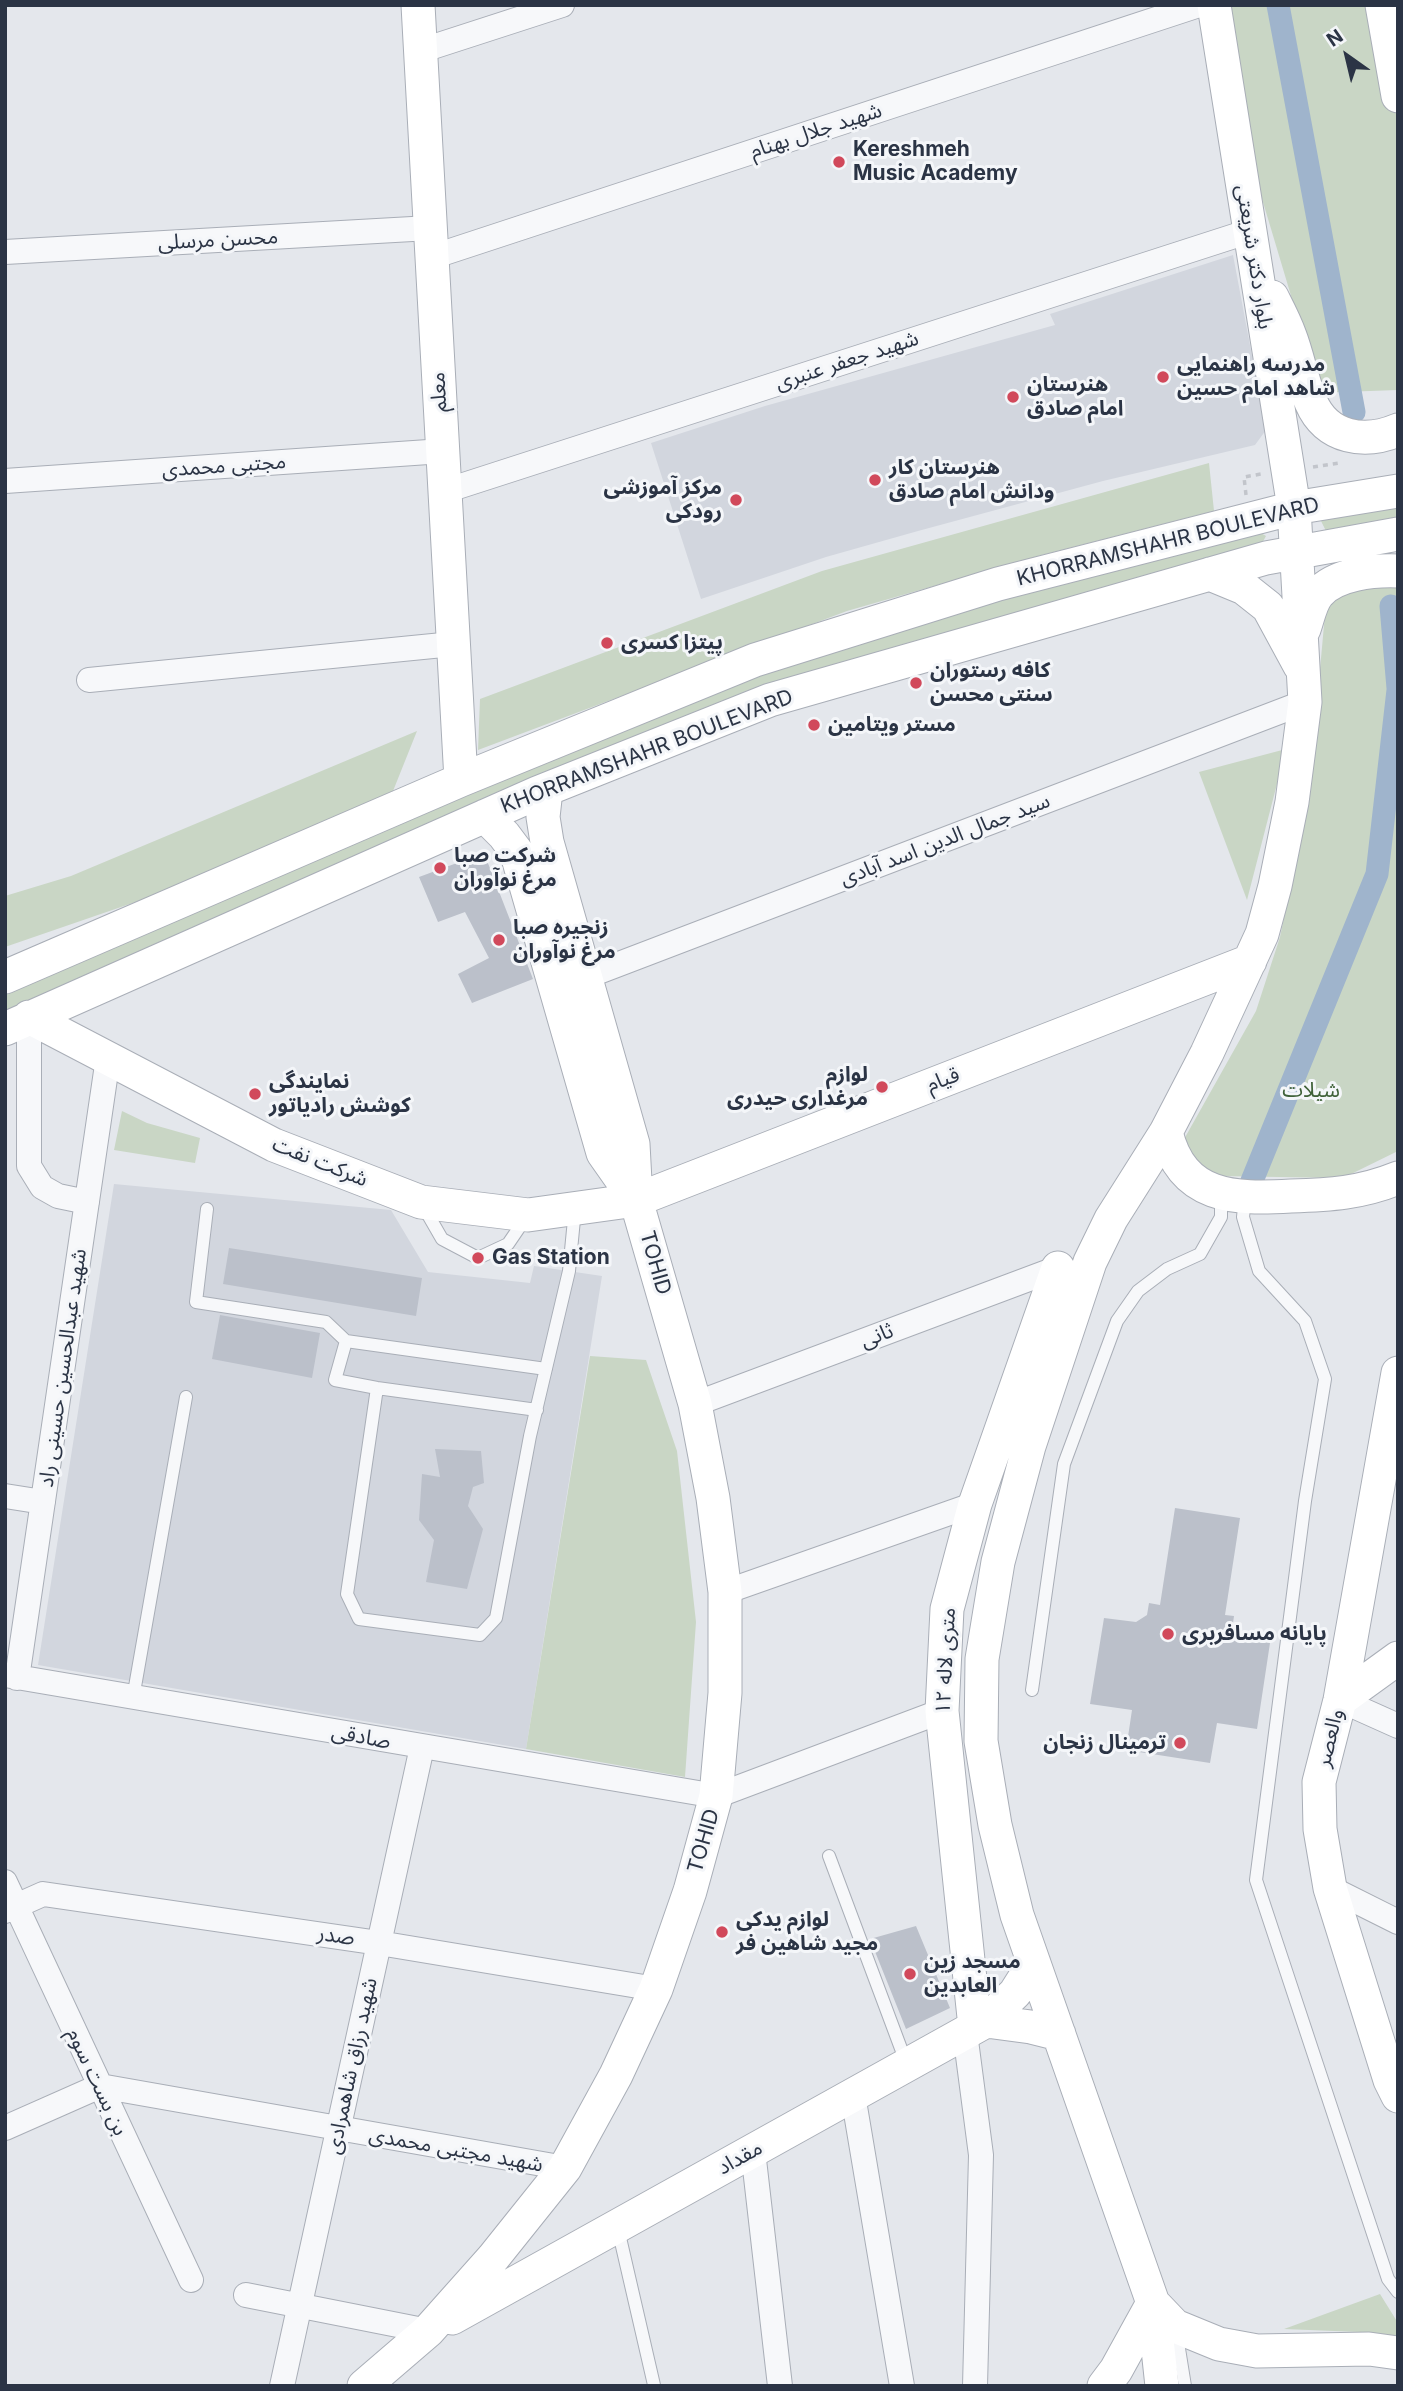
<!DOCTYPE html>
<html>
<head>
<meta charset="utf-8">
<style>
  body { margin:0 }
  #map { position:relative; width:1403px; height:2391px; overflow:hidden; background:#e4e7ec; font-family:Inter,sans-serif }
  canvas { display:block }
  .frame { position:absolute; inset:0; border:7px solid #2b3445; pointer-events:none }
  .north { position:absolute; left:1312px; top:21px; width:70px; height:70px; -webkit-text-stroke:5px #f4f6f9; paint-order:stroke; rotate:326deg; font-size:19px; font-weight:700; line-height:28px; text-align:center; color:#2b3445 }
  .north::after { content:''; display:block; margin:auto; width:24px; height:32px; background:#2b3445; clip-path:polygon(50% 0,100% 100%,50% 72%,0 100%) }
</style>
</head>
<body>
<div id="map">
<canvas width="1403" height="2391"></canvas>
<div class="frame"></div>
<div class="north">N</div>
</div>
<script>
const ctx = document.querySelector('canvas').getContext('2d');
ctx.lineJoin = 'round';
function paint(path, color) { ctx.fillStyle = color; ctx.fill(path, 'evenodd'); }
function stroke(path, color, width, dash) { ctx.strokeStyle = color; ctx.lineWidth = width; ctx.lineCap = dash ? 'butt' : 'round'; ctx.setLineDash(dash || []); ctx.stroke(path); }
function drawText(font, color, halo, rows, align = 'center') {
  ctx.font = font + ' Inter,"Noto Sans Arabic",sans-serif'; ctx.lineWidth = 6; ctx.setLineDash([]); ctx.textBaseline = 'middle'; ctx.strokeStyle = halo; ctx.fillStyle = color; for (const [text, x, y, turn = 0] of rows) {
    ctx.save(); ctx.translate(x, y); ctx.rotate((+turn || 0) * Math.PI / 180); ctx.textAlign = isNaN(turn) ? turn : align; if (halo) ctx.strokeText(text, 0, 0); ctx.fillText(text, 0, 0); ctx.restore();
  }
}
paint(new Path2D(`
  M1233,255L1266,430L1255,445L1103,481L918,531L826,557L701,599L651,443L765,406L1055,325L1050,314Z
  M114,1184L391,1210L428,1272L530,1283L534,1266L602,1276L526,1749L38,1665Z`), '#d2d6de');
paint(new Path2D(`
  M1204,5H1398V390L1314,393L1292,316V299Z
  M1209,463L1214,511L1042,555L847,611L478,750L480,699L822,571Z
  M1398,496V524L1326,531L1321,521L1323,513Z
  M1256,530L1266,536L1260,547L766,692L5,1011V988L761,668L1000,594Z
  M1398,579V1151L1343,1178L1216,1176L1195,1159L1183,1141L1256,1011L1280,937L1308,802L1326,603L1341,588Z
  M417,731L393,791L182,886L5,947V896L71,876Z
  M1286,749L1247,900L1199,772Z
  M122,1111L147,1123L200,1138L195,1163L114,1150Z
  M590,1356L646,1360L677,1451L696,1622L685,1777L526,1749Z
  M1380,2294L1398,2323V2339L1359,2332L1284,2329Z`), '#c9d6c5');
stroke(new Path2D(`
  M1278,5L1354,412
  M1391,606L1398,688
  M1245,1198L1377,874L1398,690`), '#9fb4cc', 23);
paint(new Path2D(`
  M484,853L533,979L472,1003L458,974L489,958L465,912L438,922L419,877Z
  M229,1248L422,1278L416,1316L223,1284Z
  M220,1315L320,1333L312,1378L212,1359Z
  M435,1449L481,1451L484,1483L473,1487L468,1506L483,1529L467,1589L426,1582L434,1540L419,1520L422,1474L440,1477Z
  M1175,1508L1240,1518L1225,1615L1234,1616L1231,1637L1270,1643L1257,1729L1217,1723L1210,1763L1126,1750L1132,1710L1090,1704L1104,1618L1136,1622L1147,1615L1149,1603L1160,1605Z
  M916,1926L950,2008L906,2029L870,1939Z`), '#bbc0ca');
const lane = new Path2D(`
  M1245,1198L1243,1217L1259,1271L1305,1321L1325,1379L1305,1501L1256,1880L1388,2279L1398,2292
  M423,1206L442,1239L478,1258L508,1244L525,1219
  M207,1209L196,1302L326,1322L346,1341
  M377,1388L347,1594L359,1619L480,1635L496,1618L530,1436L569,1271L575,1209
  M537,1410L377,1388L335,1380L346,1341L546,1369
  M1032,1690L1064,1464L1117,1321L1138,1291L1167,1269L1200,1254L1221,1217V1194
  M133,1698L186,1397
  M829,1856L906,2062
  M618,2229L654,2385
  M1176,2330L1185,2386`);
const street = new Path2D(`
  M420,51L562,5
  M5,252L430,228
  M432,257L1199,5
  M5,481L443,451
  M445,491L1250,231
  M89,680L453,644
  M585,977L1305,702
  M29,1017V1166L42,1187L58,1196L87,1202
  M695,1404L1058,1268
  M5,1496L43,1502
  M725,1592L975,1504
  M5,1675L716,1796L942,1711
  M17,1678L108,1058
  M1340,1700L1398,1726
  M5,1882L191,2280
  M1330,1888L1398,1922
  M5,1911L43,1894L379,1943L656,1989
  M965,2033L981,2155L975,2386
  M853,2095L902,2386
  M5,2128L100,2086L565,2168
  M753,2151L780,2386
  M246,2295L428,2331
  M282,2386L422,1747`);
const secondary = new Path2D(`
  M418,5L461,780
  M1382,5L1398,96
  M1272,297C1278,309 1285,322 1290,336C1298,357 1302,381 1311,402C1327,439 1365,444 1398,430
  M1210,574L1244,588L1268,607L1300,666
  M1304,629C1308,618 1311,601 1319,593C1336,574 1373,570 1398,571
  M485,816L504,835L516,851L603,1153L636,1200
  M5,977L461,780L755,660L998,584L1294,508L1398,491
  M29,1017L274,1145L421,1202L528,1215L636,1200L1250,961
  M5,1029L537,793L770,700L1266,558L1398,534
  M1166,1132C1182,1199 1234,1199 1291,1196C1330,1195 1361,1193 1398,1178
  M1398,1373L1340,1700L1319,1782L1320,1829L1330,1888L1390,2080L1398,2096
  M1340,1700L1398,1658
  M986,2021L1031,2027L1059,2034
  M975,2027L942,1711L947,1609L975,1504L1058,1268
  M452,2318L986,2021L1015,1993L1034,1963
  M364,2386L428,2331L493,2258L565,2168L616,2075L656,1989L690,1891L716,1796L725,1693V1592L713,1498L695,1404L636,1200L633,1144L547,842L543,817L546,790
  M1104,2386L1116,2370L1153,2303L1175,2326L1219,2344L1257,2351L1369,2349L1398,2353
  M1162,2386L1153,2303L1017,1915L995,1825L981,1741L982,1659L998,1562L1029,1446L1090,1262L1111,1219L1166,1132L1207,1053L1262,934L1275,886L1292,802L1305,702L1294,508L1214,5`);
stroke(lane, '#a9aeb7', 14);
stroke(street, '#a9aeb7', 26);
stroke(secondary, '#a9aeb7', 35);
stroke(new Path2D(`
  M1313,467L1340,463
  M1246,495L1244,477L1261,474`), '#c2c5cb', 3.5, [5, 5]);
stroke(lane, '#f7f8fa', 12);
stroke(street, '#f7f8fa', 24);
stroke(secondary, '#fff', 33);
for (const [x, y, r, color] of [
  [839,162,7,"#d1495b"],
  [1163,377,7,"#d1495b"],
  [1013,397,7,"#d1495b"],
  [875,480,7,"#d1495b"],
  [736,500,7,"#d1495b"],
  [607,643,7,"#d1495b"],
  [916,683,7,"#d1495b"],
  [814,725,7,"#d1495b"],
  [440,868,7,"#d1495b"],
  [499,940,7,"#d1495b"],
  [882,1087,7,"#d1495b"],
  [255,1094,7,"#d1495b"],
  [478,1258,7,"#d1495b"],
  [1168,1634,7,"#d1495b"],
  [1180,1743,7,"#d1495b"],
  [722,1932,7,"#d1495b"],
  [910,1974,7,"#d1495b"]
]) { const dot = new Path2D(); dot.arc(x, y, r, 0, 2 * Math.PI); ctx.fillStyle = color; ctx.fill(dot); stroke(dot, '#f4f6f9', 2.5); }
drawText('21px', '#2b3445', '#f4f6f9', [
  ["شهید جلال بهنام",816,131,-18],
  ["محسن مرسلی",218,240,-3],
  ["بلوار دکتر شریعتی",1254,257,81],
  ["شهید جعفر عنبری",847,361,-18],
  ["معلم",439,392,-93],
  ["مجتبی محمدی",224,466,-4],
  ["KHORRAMSHAHR BOULEVARD",1168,542,-14],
  ["KHORRAMSHAHR BOULEVARD",647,752,-21],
  ["سید جمال الدین اسد آبادی",945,840,-21],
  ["قیام",943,1080,-21],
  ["شرکت نفت",320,1162,22],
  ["TOHID",655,1263,74],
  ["ثانی",877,1336,-21],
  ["شهید عبدالحسین حسینی راد",63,1368,-82],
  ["۱۲ متری لاله",946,1661,-87],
  ["صادقی",361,1737,10],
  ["والعصر",1330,1738,-76],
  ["TOHID",704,1841,-74],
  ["صدر",336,1936,8],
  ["شهید رزاق شاهمرادی",352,2066,-78],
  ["بن بست سوم",97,2082,65],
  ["شهید مجتبی محمدی",456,2150,10],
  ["مقداد",740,2158,-29]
]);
drawText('bold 21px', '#2b3445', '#f4f6f9', [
  ["Kereshmeh",853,150],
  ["Music Academy",853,174],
  ["مدرسه راهنمایی",1177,365],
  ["شاهد امام حسین",1177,389],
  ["هنرستان",1027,385],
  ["امام صادق",1027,409],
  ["هنرستان کار",889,468],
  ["ودانش امام صادق",889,492],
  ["مرکز آموزشی",722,488,"right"],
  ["رودکی",722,512,"right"],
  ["پیتزا کسری",621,643],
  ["کافه رستوران",930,671],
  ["سنتی محسن",930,695],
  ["مستر ویتامین",828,725],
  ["شرکت صبا",454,856],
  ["مرغ نوآوران",454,880],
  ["زنجیره صبا",513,928],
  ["مرغ نوآوران",513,952],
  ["لوازم",868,1075,"right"],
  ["مرغداری حیدری",868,1099,"right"],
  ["نمایندگی",269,1082],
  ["کوشش رادیاتور",269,1106],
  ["Gas Station",492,1258],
  ["پایانه مسافربری",1182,1634],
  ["ترمینال زنجان",1166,1743,"right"],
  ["لوازم یدکی",736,1920],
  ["مجید شاهین فر",736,1944],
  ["مسجد زین",924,1962],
  ["العابدین",924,1986]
], 'left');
drawText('21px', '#3f6138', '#f4f6f9', [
  ["شیلات",1311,1091]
]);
</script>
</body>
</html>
